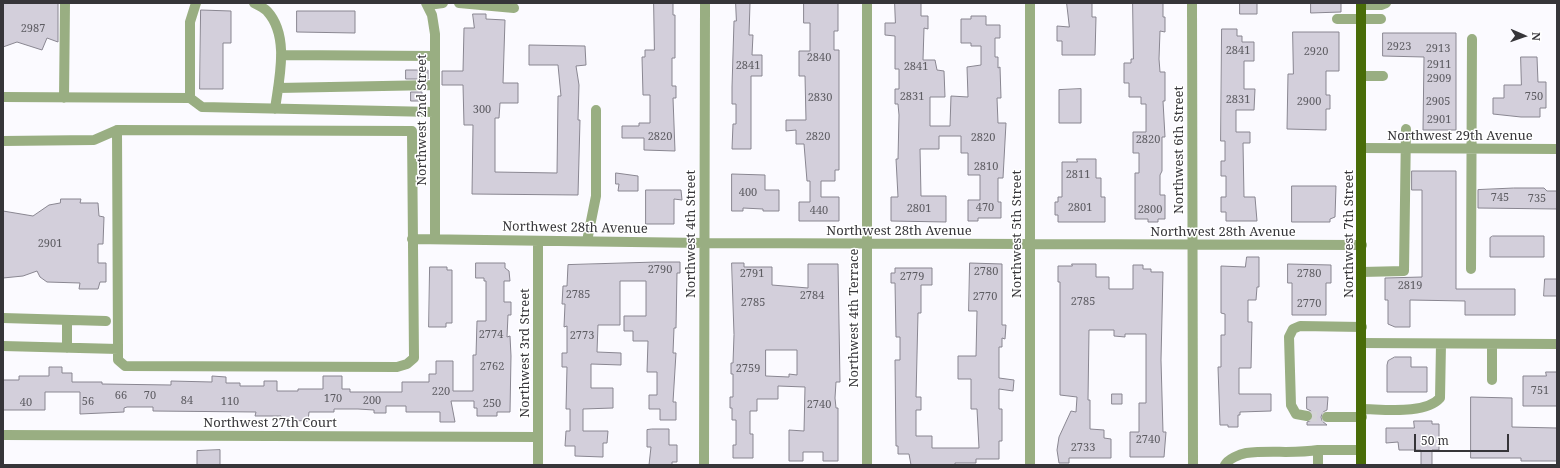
<!DOCTYPE html>
<html>
<head>
<meta charset="utf-8">
<style>
  body { margin:0 }
  #map { position:relative; width:1560px; height:468px; overflow:hidden; background:#fbfaff; font-family:"Noto Serif",serif }
  canvas { display:block }
  .frame { position:absolute; inset:0; border:4px solid #363539; pointer-events:none }
  .north { position:absolute; left:1504px; top:16px; width:40px; height:40px; -webkit-text-stroke:3px #fff; paint-order:stroke; rotate:92deg; font-size:11px; font-weight:700; line-height:16px; text-align:center; color:#363539 }
  .north::after { content:''; display:block; margin:auto; width:14px; height:18px; background:#363539; clip-path:polygon(50% 0,100% 100%,50% 72%,0 100%) }
  .scale { position:absolute; left:1414px; top:434px; width:95px; height:18px; box-sizing:border-box; border:2px solid #363539; border-top:0; padding-left:5px; font-size:12px; line-height:14px; white-space:nowrap; color:#363539; -webkit-text-stroke:3px #fff; paint-order:stroke }
</style>
</head>
<body>
<div id="map">
<canvas width="1560" height="468"></canvas>
<div class="frame"></div>
<div class="north">N</div>
<div class="scale">50 m</div>
</div>
<script>
const ctx = document.querySelector('canvas').getContext('2d');
ctx.lineJoin = 'round';
function paint(path, color) { ctx.fillStyle = color; ctx.fill(path, 'evenodd'); }
function stroke(path, color, width, dash) { ctx.strokeStyle = color; ctx.lineWidth = width; ctx.lineCap = dash ? 'butt' : 'round'; ctx.setLineDash(dash || []); ctx.stroke(path); }
function drawText(font, color, halo, rows, align = 'center') {
  ctx.font = font + ' "Noto Serif",serif'; ctx.lineWidth = 3; ctx.setLineDash([]); ctx.textBaseline = 'middle'; ctx.strokeStyle = halo; ctx.fillStyle = color; for (const [text, x, y, turn = 0] of rows) {
    ctx.save(); ctx.translate(x, y); ctx.rotate((+turn || 0) * Math.PI / 180); ctx.textAlign = isNaN(turn) ? turn : align; if (halo) ctx.strokeText(text, 0, 0); ctx.fillText(text, 0, 0); ctx.restore();
  }
}
const building = new Path2D(`
  M3,3H58V42L47,38L42,50L17,42L3,47Z
  M654,3H673V15H675V58H672V86H676V98H673L675,151L644,150V138H622V126H639V123H650V95H643L642,57H645V50H654Z
  M736,3H750L749,35H753L752,55H762V76H751V149H732L733,124H736V104H732V87L734,21H736Z
  M804,3H838V31H834V50H839V170H835V181H821V197H839V221H799V202H810V181H807L804,144H796V130L786,131V120H806L805,76H799V51H810V23H804Z
  M895,3H921V16H928V29L924,28L923,60H935L937,70L944,71L945,97H930V126H950L951,96L968,97L967,67L981,65V46H971V43H961V19H971V16H986V25H1000V38H995V57H998V68L1000,67L1001,98H997L998,123H1006L1003,178H998V202H1001V218H978V221H968V200H980V175H968V153H961V136H939V149H920L921,196H946V222L891,221V197H898L896,159H898L899,115L898,104H895V89H899V69H895V36L885,35V23H895Z
  M1067,3H1092V17H1096L1095,55H1062V41H1057V26L1069,27Z
  M1133,3H1163V17H1165V32L1160,31L1159,59L1160,72H1165V101H1163L1165,137H1162V171L1160,175V195H1165V219H1158V222H1148V219H1135V173H1139V153H1133V132H1146V104H1141V97H1129V83H1124V63H1131V59H1133Z
  M1240,3H1257V14H1240Z
  M1311,3H1341V12L1311,13Z
  M201,10L231,11V43H223V89H200Z
  M297,11H355V33L297,32Z
  M473,14H486V19L505,20L503,83H518V103H500L499,118H495V172L557,173L558,96H561L558,65H529V45L585,46L586,65L576,66L579,85L578,120H580L578,195L472,194L473,125H464L463,85H442V71H463L464,28H474Z
  M1222,29H1237V36H1242V42H1254V61H1244V89H1255L1254,110H1236V132H1250V143H1243L1244,197H1255L1257,221H1226V212H1221V197H1226V176H1221V161H1225V141H1221Z
  M1293,32H1339V71H1326V95H1330V109H1326V130L1287,129L1288,74H1293Z
  M1383,33H1456V130H1423L1424,57L1383,56Z
  M1521,57H1537L1538,82H1546V108H1540V117H1521L1493,114V98H1504V85H1521Z
  M406,70H428V79H406Z
  M1081,89V123H1059V90Z
  M411,92H422V101H411Z
  M1077,159H1096V178H1101V197H1105V222H1058V215H1055V202H1058V197H1062V162H1077Z
  M1412,171H1456V289H1515V315H1465V301L1410,300V327H1395L1388,324V300H1385V278L1422,277V190H1412Z
  M616,173L638,176V191H618L619,184H616Z
  M732,174L765,175V190H779V211H763V209L743,208V211H732Z
  M1292,186H1336L1335,217L1330,219V222H1292Z
  M1514,188H1544L1547,191H1557V209L1478,208V190Z
  M646,190H681L682,200L674,199V224H646Z
  M61,199H81L80,203H98L99,216L104,217L103,244H98V263H106V282H100L98,289H79L80,283L47,282L40,277L37,271L23,276L3,278V211L33,216L49,205L60,203Z
  M1493,236H1544V257H1490V238Z
  M1247,257H1259V287H1257L1256,300H1248V322H1252L1251,368H1239V394H1271V411L1240,412V415H1238V427H1228V425H1220L1218,367H1221V335H1225V314L1221,313V266L1245,267Z
  M657,262H680V273H677L676,328H674L673,353H676L673,402H676V420H660V409H649V395H657V372H647L648,341H633V331H624V316H646V281H620V325H598L597,352L621,353V365L591,364V388H613V408L583,409V431H608L607,443H603V457L575,456V446H565L566,431H570V409H566L567,367H562V353H567V326L564,327L565,304H562L563,286H567L568,265Z
  M476,263H505V268L509,271L510,281H504V302H511V315H508L507,337L510,336L511,356L510,412H497V416H477V408H474V401H451L455,422H440V412H406V406H386V413H374V410L358,409H334V412H309L308,421L282,420L281,416H255L256,412L153,411V407H127L124,408V412L80,414V392H45V410H3V380H19V376H49V367H62V373H72V382H102V384L171,385V381L212,382V376L226,377V383H240V386H264V381H277V391H298V389H323V376H342V389H350V392H402V382H429V374H436V361H453V391H473V355H476L477,321H486V281H484V278H476Z
  M732,263H744V267H772V285L808,288V264H838L840,382H836L835,398L836,408H838V461H823V452H803V461H789V430L804,431L805,387L778,386V399H757V411H750V434H753V458H733V445H736V420H732V408H730V397H733V374H731V363H733L734,335ZM766,350H797V375L789,374V377L766,376Z
  M970,263L1002,264V325H1006L1005,339L1002,338V347H999V378L1014,380L1013,391L999,389V409H1002V441H999V459H976V463H955V465H911L909,454H898V446H896L895,360H900V337H896L895,283H891V273H895V268H932V285H921V313H918L916,397H921V410H916V436H932V448H979L977,409H971V379H958V356H976L977,311H969Z
  M1072,264H1096V277H1109V289H1133V265H1143V269H1151V272H1163L1161,360L1163,432H1166L1164,457H1130V432H1139V403H1146V334H1125V337L1114,336V330H1089L1088,400H1090V429L1104,430V438L1111,439V458H1069V463H1059L1057,450L1059,437L1071,411L1076,412L1077,397L1060,395V282H1058V266H1072Z
  M1288,264L1331,265V283H1326V315H1292V283H1288Z
  M430,267H447V270H452V323H446V327H429Z
  M1545,279H1557V296H1544Z
  M1395,357H1411V367H1427V392H1387V365L1388,361Z
  M1546,372H1557V406H1523V376H1546Z
  M1112,394H1122V404H1112Z
  M1307,397H1328L1327,410L1323,412L1321,417L1322,421L1327,425H1307V422L1312,420L1313,417L1311,411L1307,409Z
  M1471,397L1512,398V427L1557,428V461H1521V458H1471Z
  M1414,421H1432V424H1439V450H1432V465H1421V450H1399L1398,442L1386,443V428H1414Z
  M652,429H669V445H677V462H672V465H649L651,447H647V430Z
  M220,450V465H197V451Z`);
paint(building, '#d3cfdb');
stroke(building, '#898691', 1);
stroke(new Path2D(`
  M1307,416L1327,417`), '#d4d3d7', 10, [10, 5]);
stroke(new Path2D(`
  M254,3C258,5 264,8 267,11C290,36 279,79 275,109
  M426,3L432,15L435,34V239
  M459,3L514,8
  M1192,3L1193,465
  M428,5L443,3
  M1361,5H1381L1386,3
  M1337,19H1381
  M281,55L435,56
  M1362,76H1383
  M278,88L435,85
  M3,97L190,98L202,107L434,112
  M64,98L65,3
  M190,98V22L196,3
  M117,130L118,349
  M3,141L94,140L117,130L412,131L414,358L407,364L397,367L125,366L118,360V349L3,346
  M1362,148L1557,149
  M412,239L704,243L1362,245
  M587,241L596,196V110
  M1471,269L1472,39
  M1362,272L1404,271L1406,129
  M3,318L106,321
  M67,320V348
  M1361,343L1557,344
  M1492,380V344
  M1361,409C1382,409 1425,415 1440,398L1441,344
  M1307,416L1296,414L1291,405L1289,337L1293,329L1300,326L1362,327
  M1327,417H1362
  M3,435L538,437
  M538,465V241
  M704,465L705,3
  M867,465V3
  M1030,465V3
  M1225,465C1228,459 1240,454 1246,453C1270,450 1294,454 1318,450
  M1318,465V450H1361`), '#99ae82', 10);
stroke(new Path2D(`
  M1361,3V465`), '#496c08', 10);
drawText('11px', '#5d5c62', null, [
  ["2987",33,29],
  ["2923",1399,47],
  ["2913",1438,49],
  ["2841",1238,51],
  ["2920",1316,52],
  ["2840",819,58],
  ["2911",1439,65],
  ["2841",748,66],
  ["2841",916,67],
  ["2909",1439,79],
  ["2831",912,97],
  ["750",1534,97],
  ["2830",820,98],
  ["2831",1238,100],
  ["2900",1309,102],
  ["2905",1438,102],
  ["300",482,110],
  ["2901",1439,120],
  ["2820",660,137],
  ["2820",818,137],
  ["2820",983,138],
  ["2820",1148,140],
  ["2810",986,167],
  ["2811",1078,175],
  ["400",748,193],
  ["745",1500,198],
  ["735",1537,199],
  ["470",985,208],
  ["2801",1080,208],
  ["2801",919,209],
  ["2800",1150,210],
  ["440",819,211],
  ["2901",50,244],
  ["2790",660,270],
  ["2780",986,272],
  ["2791",752,274],
  ["2780",1309,274],
  ["2779",912,277],
  ["2819",1410,286],
  ["2785",578,295],
  ["2784",812,296],
  ["2770",985,297],
  ["2785",1083,302],
  ["2785",753,303],
  ["2770",1309,304],
  ["2774",491,335],
  ["2773",582,336],
  ["2762",492,367],
  ["2759",748,369],
  ["751",1540,391],
  ["220",441,392],
  ["66",121,396],
  ["70",150,396],
  ["170",333,399],
  ["84",187,401],
  ["200",372,401],
  ["56",88,402],
  ["110",230,402],
  ["40",26,403],
  ["250",492,404],
  ["2740",819,405],
  ["2740",1148,440],
  ["2733",1083,448]
]);
drawText('13px', '#363539', '#fff', [
  ["Northwest 2nd Street",422,120,-90],
  ["Northwest 29th Avenue",1460,136],
  ["Northwest 6th Street",1179,150,-90],
  ["Northwest 28th Avenue",575,228,1],
  ["Northwest 28th Avenue",899,231],
  ["Northwest 28th Avenue",1223,232],
  ["Northwest 4th Street",691,234,-90],
  ["Northwest 5th Street",1017,234,-90],
  ["Northwest 7th Street",1349,234,-90],
  ["Northwest 4th Terrace",854,318,-90],
  ["Northwest 3rd Street",525,353,-90],
  ["Northwest 27th Court",270,423]
]);
</script>
</body>
</html>
